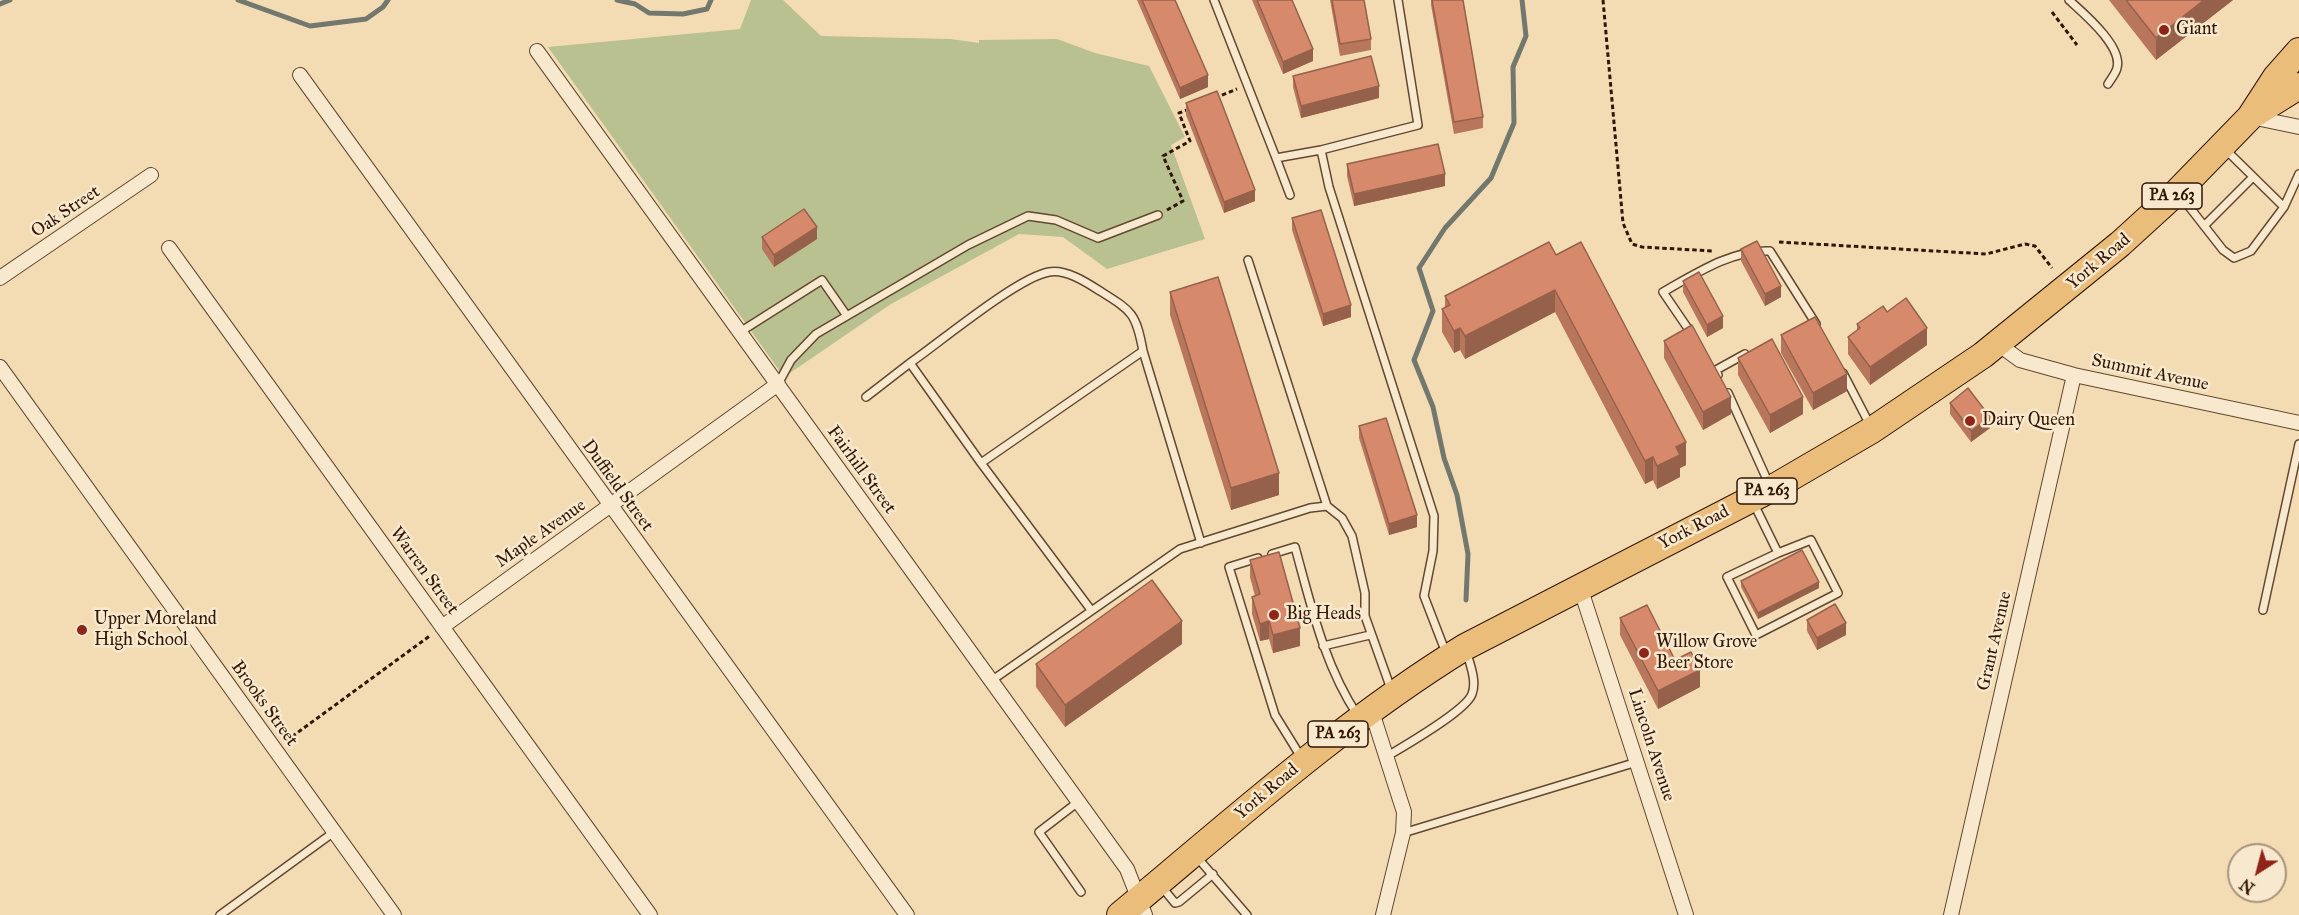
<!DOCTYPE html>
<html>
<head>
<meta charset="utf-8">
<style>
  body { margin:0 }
  #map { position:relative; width:2299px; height:915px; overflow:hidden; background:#f3dcb4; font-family:"IM FELL Great Primer",serif }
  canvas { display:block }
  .north { position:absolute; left:2227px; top:843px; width:60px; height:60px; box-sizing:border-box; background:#f7e8ce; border:2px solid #a8947d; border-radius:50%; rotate:216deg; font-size:16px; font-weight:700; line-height:24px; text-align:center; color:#321603 }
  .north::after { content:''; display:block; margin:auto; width:21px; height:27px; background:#8f2418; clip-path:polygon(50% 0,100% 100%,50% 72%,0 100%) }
</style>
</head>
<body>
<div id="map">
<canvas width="2299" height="915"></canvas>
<div class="north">N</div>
</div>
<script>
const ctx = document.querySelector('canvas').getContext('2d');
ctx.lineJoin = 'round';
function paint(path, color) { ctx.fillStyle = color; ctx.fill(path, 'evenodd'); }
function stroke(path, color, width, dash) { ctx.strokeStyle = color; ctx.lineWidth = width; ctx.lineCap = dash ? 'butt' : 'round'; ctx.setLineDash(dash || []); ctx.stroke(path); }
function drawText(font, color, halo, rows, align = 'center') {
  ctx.font = font + ' "IM FELL Great Primer",serif'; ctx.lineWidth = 5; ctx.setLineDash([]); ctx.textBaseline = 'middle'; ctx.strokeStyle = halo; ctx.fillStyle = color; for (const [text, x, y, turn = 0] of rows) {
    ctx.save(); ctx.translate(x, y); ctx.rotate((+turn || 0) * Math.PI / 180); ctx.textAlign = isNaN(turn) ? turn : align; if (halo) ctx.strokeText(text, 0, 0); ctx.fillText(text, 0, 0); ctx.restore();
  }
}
paint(new Path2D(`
  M751,0H783L821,36L951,39L979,43V40L1057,39L1095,53L1149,66L1185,137L1171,145L1205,239L1107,269L1063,237L1019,234L891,304L784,377L548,47L740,29Z`), '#b8c18f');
stroke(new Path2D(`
  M238,0L310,26L366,19L383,7L388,0
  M617,0L635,4L649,13L683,14L707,9L711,0
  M0,4L10,0
  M1466,600L1468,554L1457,495L1444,458L1433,407L1414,360L1433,311L1419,268L1445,228L1491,178L1514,123L1513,67L1526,36L1522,0`), '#73786e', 5);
const lane = new Path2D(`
  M1214,0L1276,158L1321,150
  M1398,0L1418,125L1321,150L1329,187L1434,516L1433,551L1424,596L1446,653
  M2069,0C2083,13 2123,46 2117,68C2116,73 2111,79 2108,84
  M2226,150L2284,207
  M1276,158L1290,195
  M2180,195L2223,250L2234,258L2251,251L2284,207L2299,174
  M2204,226L2252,178
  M1248,260L1327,506L1342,518L1352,536L1365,593V616L1391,689
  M740,332L822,280L847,316
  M1691,333L1663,292C1695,274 1733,249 1770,251L1816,324
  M910,363C939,343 1018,277 1049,272C1066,269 1086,282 1100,291C1132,311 1136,313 1143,351
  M1843,373L1870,425
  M1718,375L1716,370L1745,354
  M778,384L791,360L816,334L968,245L1028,216L1056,220L1098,238L1158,215
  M1728,393L1769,484
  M866,397L910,363L981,463
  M1754,504L1778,553L1727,577L1756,635L1838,593L1811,540L1778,553
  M1272,554L1295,547C1311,605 1324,665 1358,716
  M1258,558L1229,567L1275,715L1301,757
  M1091,610L981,463L1143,351L1201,543
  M2263,610L2299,444
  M1323,646L1370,635
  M991,681L1180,549L1310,508L1327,506
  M1386,757C1404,746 1466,711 1472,694C1477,681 1470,665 1467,653
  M1078,802L1039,832L1081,892
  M1403,833L1637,762
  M1196,856L1247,915
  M1161,886L1175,903L1179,902L1213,874
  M220,915L334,832`);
const street = new Path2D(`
  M537,51L1127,869L1145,915
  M300,75L907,915
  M2251,117L2299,127
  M169,248L650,915
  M0,278L151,175
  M1998,344L2020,360L2074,375L2299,423
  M0,367L394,915
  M1580,587L1686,915
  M442,627L778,384
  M1371,709L1404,812L1403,833L1383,915
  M1951,915L2074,375`);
const highway = new Path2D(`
  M2256,113L2299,86
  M1120,915C1232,822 1340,724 1465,647L1771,489L1872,430L1983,355L2120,244L2177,192L2250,117L2276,77L2299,51`);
stroke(lane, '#62482f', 10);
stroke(street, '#62482f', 16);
stroke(highway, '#321603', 28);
stroke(new Path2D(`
  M1603,0L1623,223L1632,244L1642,247L1712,251
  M2052,12L2077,45
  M1215,98L1237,89
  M1167,210L1183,201L1163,156L1190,141L1179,113L1187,110
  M1779,242L1986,254L2025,244L2035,246L2052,268
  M286,741L431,635`), '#321603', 3, [4.5, 3]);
stroke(lane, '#f7e8ce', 7);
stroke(street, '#f7e8ce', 14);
stroke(highway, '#eabe7a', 26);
paint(new Path2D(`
  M1137,0H1175L1208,87L1180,99Z
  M1252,0H1292L1313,61L1283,74Z
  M1330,0H1364L1371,39V50L1340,56Z
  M1431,0H1463L1483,117V128L1454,134L1431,5Z
  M2109,0H2233L2156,60Z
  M1293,76L1379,98L1301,118L1293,87Z
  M1186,103L1255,201L1224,213L1186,115Z
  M1347,164L1445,186L1354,206L1347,176Z
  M1292,218L1351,317L1323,326L1292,230Z
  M762,237L817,239L774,267L762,249Z
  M1741,249L1781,297L1765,306L1741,261Z
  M1556,255L1686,465L1680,468V477L1657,489L1653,480L1645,484L1555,312L1465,359L1460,350L1454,353L1442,332V309L1445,307V296Z
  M1683,281L1723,328L1707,337L1683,292Z
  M1170,292L1279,495L1231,510L1170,315Z
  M1887,312L1927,345L1870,385L1848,354V337L1857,330V324Z
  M1781,335L1847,391L1813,410L1781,353Z
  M1664,341L1731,414L1703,430L1664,358Z
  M1738,358L1803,414L1770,433L1738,375Z
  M1950,403L1990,428L1971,442L1950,414Z
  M1359,426L1417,527L1389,535L1359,438Z
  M1250,560L1300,646L1273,653L1269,639L1260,641L1252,614V597L1255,596L1250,577Z
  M1741,581L1819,588L1758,619L1741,587Z
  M1620,618L1675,660L1700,687L1658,709L1620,635Z
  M1807,620L1846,635L1817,650L1807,631Z
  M1182,644L1065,727L1036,687V664Z`), '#b8775c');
paint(new Path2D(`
  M2204,0H2233L2156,60V38Z
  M1313,49V61L1283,74V62Z
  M1208,75V87L1180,99V88Z
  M1379,86V98L1301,118V106Z
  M1445,174V186L1354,206V194Z
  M1255,190V201L1224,213V202Z
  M817,227V239L774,267V255Z
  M1781,286V297L1765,306V294Z
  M1555,290V312L1465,359V336Z
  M1351,305V317L1323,326V314Z
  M1723,316V328L1707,337V325Z
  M1460,328V350L1454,353V331Z
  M1927,328V345L1870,385V367Z
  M1847,374V391L1813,410V393Z
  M1731,397V414L1703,430V412Z
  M1803,397V414L1770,433V415Z
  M1990,417V428L1971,442V431Z
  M1686,442V465L1680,468V477L1657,489V466L1676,447Z
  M1653,457V480L1645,484V461Z
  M1279,473V495L1231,510V488Z
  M1417,515V527L1389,535V524Z
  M1819,582V588L1758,619V613Z
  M1182,621V644L1065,727V705Z
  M1269,621V639L1260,641V624Z
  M1846,623V635L1817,650V638Z
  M1300,628V646L1273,653V635Z
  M1700,670V687L1658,709V691Z`), '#96614b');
const building = new Path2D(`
  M1142,0H1175L1208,75L1180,88Z
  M1257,0H1292L1313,49L1283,62Z
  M1332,0H1364L1371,39L1340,44Z
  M1432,0H1463L1483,117L1454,122Z
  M2126,0H2204L2156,38Z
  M1371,56L1379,86L1301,106L1293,76Z
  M1217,91L1255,190L1224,202L1186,103Z
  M1438,144L1445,174L1354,194L1347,164Z
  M804,209L817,227L774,255L762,237Z
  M1321,210L1351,305L1323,314L1292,218Z
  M1757,241L1781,286L1765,294L1741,249Z
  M1549,242L1556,255L1581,242L1686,442L1676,447L1680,455L1657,466L1653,457L1645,461L1555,290L1465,336L1460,328L1454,331L1442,309L1450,305L1445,296Z
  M1699,272L1723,316L1707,325L1683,281Z
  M1218,277L1279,473L1231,488L1170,292Z
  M1906,298L1927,328L1870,367L1848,337L1860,328L1857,324L1883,306L1887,312Z
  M1815,317L1847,374L1813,393L1781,335Z
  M1692,325L1731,397L1703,412L1664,341Z
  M1772,339L1803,397L1770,415L1738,358Z
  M1968,388L1990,417L1971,431L1950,403Z
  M1386,418L1417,515L1389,524L1359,426Z
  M1802,550L1819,582L1758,613L1741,581Z
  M1279,552L1300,628L1273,635L1269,621L1260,624L1252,597L1260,594L1250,560Z
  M1152,580L1182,621L1065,705L1036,664Z
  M1835,604L1846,623L1817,638L1807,620Z
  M1647,605L1675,660L1691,652L1700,670L1658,691L1620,618Z`);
paint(building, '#d68a6b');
stroke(building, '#96614b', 1.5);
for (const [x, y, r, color] of [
  [2164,30,6,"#8f2418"],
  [1970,421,6,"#8f2418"],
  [1274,615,6,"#8f2418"],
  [82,630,6,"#8f2418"],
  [1644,653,6,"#8f2418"]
]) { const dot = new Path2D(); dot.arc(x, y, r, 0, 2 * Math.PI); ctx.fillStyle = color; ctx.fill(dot); stroke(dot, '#f7e8ce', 2); }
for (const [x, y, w] of [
  [2172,196,60],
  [1767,491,60],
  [1338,734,60]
]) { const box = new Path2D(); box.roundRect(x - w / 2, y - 13, w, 26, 4.5); ctx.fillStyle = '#f7e8ce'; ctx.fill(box); stroke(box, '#321603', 1.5); }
drawText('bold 16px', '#321603', null, [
  ["PA 263",2172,196],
  ["PA 263",1767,491],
  ["PA 263",1338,734]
]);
drawText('18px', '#321603', '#f7e8ce', [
  ["Giant",2176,30],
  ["Dairy Queen",1982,421],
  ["Big Heads",1286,615],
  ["Upper Moreland",94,620],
  ["High School",94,641],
  ["Willow Grove",1656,643],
  ["Beer Store",1656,664]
], 'left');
drawText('18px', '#321603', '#f7e8ce', [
  ["Oak Street",66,212,-34],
  ["York Road",2099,262,-40],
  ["Summit Avenue",2150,373,12],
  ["Fairhill Street",861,470,54],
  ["Duffield Street",617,486,54],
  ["York Road",1694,528,-27],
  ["Maple Avenue",541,534,-35],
  ["Warren Street",424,571,54],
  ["Grant Avenue",1995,641,-77],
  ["Brooks Street",264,704,54],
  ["Lincoln Avenue",1651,745,72],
  ["York Road",1267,792,-40]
]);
</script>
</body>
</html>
